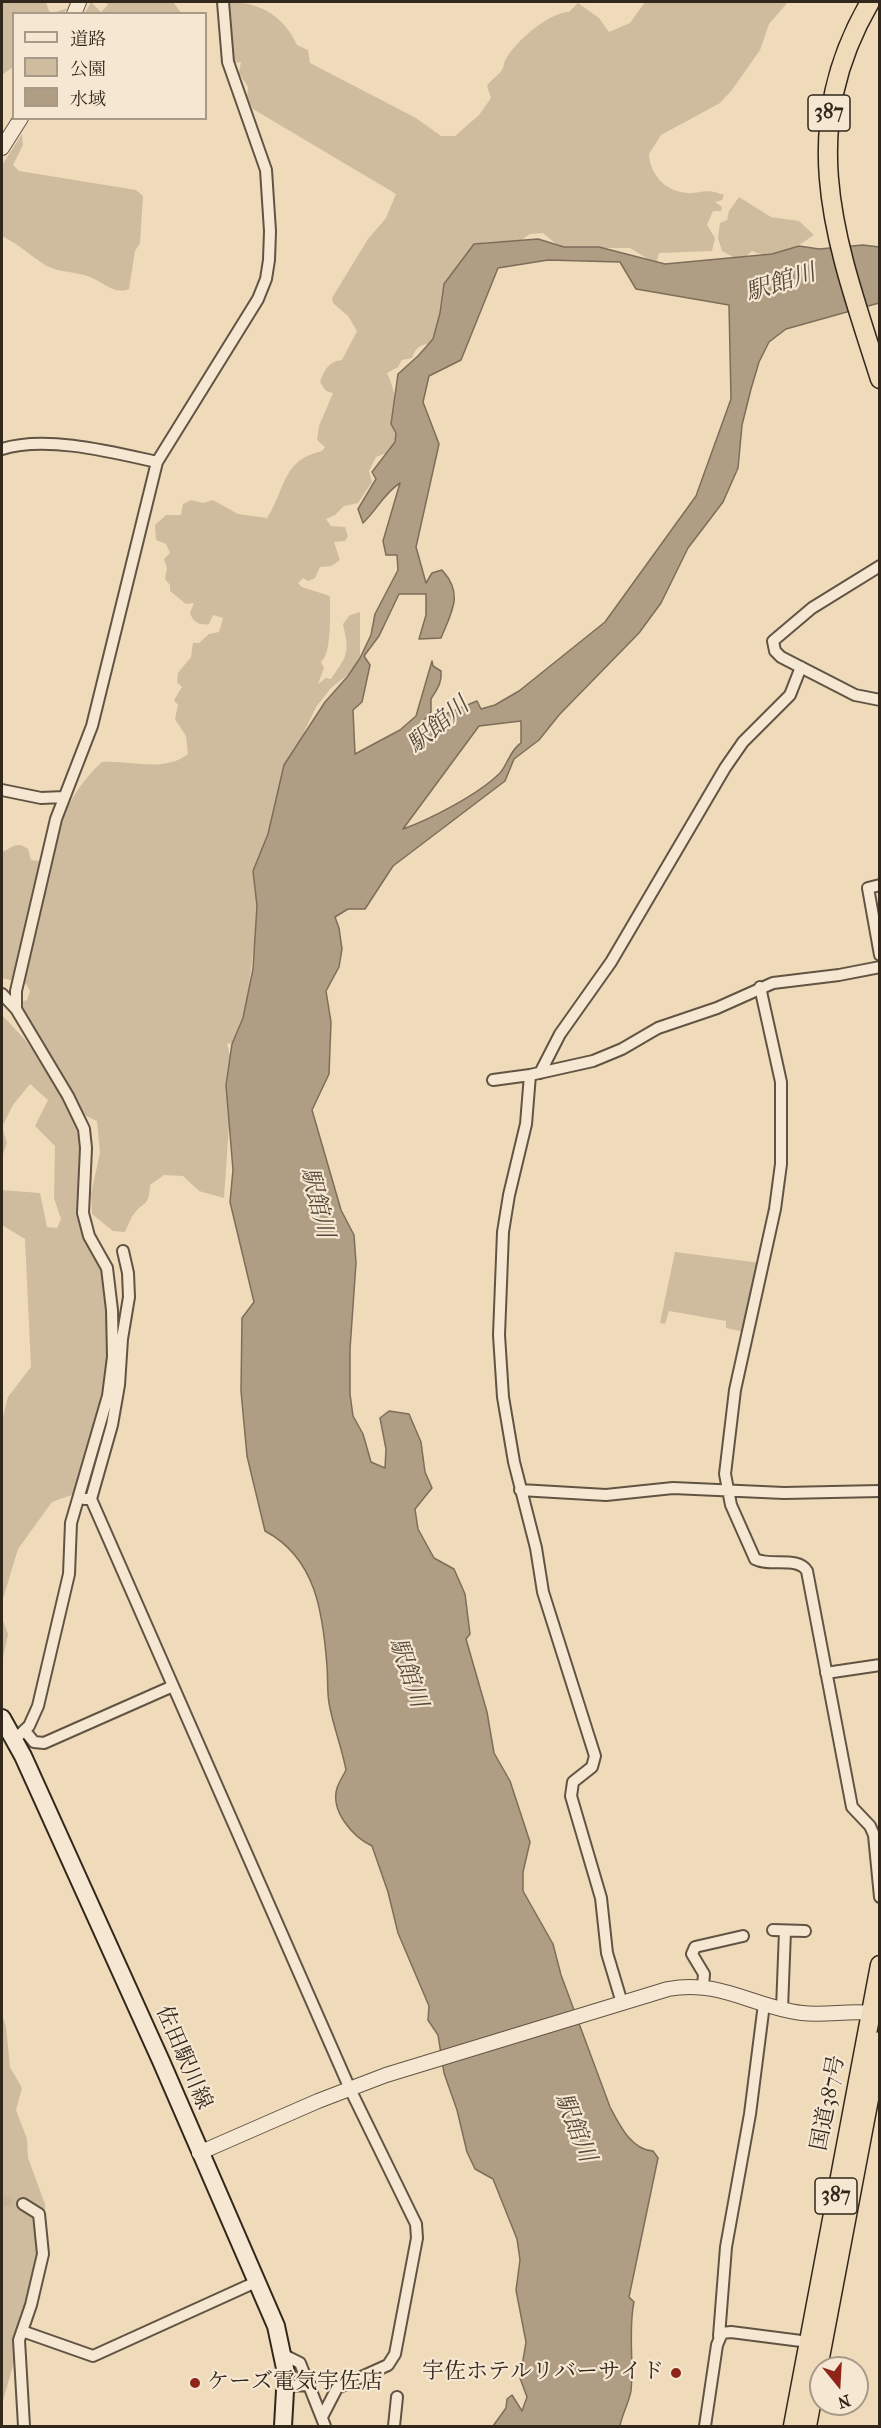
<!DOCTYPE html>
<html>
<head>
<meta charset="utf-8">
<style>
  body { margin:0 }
  #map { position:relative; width:881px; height:2428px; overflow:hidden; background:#efdaba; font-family:"IM FELL French Canon","Noto Serif JP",serif }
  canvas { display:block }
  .frame { position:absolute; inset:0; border:3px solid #32271b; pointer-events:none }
  .legend { position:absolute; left:12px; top:12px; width:195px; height:108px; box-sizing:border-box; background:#f5e7d2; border:2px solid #a79a89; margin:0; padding:8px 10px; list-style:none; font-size:18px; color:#32271b }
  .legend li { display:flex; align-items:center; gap:12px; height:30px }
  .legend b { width:30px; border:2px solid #a79a89 }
  .north { position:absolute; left:809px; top:2356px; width:60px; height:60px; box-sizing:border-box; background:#f5e7d2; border:2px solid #a79a89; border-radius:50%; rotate:162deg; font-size:16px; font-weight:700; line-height:24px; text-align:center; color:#32271b }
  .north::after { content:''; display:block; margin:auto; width:21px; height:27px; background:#8f2418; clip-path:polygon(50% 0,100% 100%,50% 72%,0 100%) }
</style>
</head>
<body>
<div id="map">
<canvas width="881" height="2428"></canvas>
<div class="frame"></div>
<ul class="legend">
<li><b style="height:8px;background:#f5e7d2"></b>道路</li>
<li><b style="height:16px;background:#cfbc9f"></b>公園</li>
<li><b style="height:16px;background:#af9d84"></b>水域</li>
</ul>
<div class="north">N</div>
</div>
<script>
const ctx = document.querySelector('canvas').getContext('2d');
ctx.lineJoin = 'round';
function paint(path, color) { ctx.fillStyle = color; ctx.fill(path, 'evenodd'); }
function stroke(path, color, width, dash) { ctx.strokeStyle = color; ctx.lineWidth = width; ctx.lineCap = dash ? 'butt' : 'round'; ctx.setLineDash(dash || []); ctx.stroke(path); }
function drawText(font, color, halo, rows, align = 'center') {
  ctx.font = font + ' "IM FELL French Canon","Noto Serif JP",serif'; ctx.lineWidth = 4.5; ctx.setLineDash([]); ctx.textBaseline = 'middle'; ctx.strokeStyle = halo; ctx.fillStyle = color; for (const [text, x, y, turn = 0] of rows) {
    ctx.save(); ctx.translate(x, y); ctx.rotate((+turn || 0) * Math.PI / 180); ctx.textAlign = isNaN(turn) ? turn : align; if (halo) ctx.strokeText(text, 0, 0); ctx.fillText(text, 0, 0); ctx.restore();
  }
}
paint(new Path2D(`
  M2,2H46L49,11L54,13L67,8L64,13L14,14L13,67L2,75Z
  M91,2L101,12L108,5L106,2H173L181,13H85Z
  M229,2C260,2 284,16 297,45L308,50L310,63L416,118L441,136H455L479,115L491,98L487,86C491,79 500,75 503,68C504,66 504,61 506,59C515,42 549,12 569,12L578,3L599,18L609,32L630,23L645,2H788L769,24L760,50L732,90L720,103L661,135L649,154C650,174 665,192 688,193C705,193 705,188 724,195L722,200L715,202L722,207L721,211H713L707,225L715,238L712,251L659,253L656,264L630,248H561L543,233L530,234L520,241L486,242L472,255L433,343C422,344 415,347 412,358L402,360L398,367L387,373C396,391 396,411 403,430L394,450L376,457L369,471L372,482L358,503L344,506L335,515L326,519L331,526L345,527L348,536L345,541L334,542L340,560L331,566L320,567L315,578L308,581L303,578L298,583L302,587L330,596C330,611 332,654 321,662L324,668L318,684L326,678L331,679C347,655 350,655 343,624L350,615L360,612V657L350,673L331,688L316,707L295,751L262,916L255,937L242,1041L227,1044L233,1067L224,1198L199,1191L183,1176L164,1175L150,1185C149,1208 144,1200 134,1214C130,1219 128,1226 125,1232L113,1231L92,1214L91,1194L100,1153L97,1121L84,1115L17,1009L20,1002L27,1000L30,991L26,984L2,978V852C11,848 18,840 28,849L31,860L47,862V854C61,819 73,788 102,762C130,760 164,773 188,754L186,736L175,719L178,705L174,700L182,687L177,682L178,673L191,657L193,643H199L209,634L219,632L223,618L213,615L209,624C200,626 193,622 190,613L194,603L186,604L170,591V585L165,579L167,568L164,559L170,553L166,544L156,540L155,525L166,515H181L183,504L191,500L203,503L213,500L238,514L267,518C286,488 282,460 322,451L325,447L317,440L319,426L333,393L326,391L320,382C324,370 329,361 342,360L357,331L348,316L333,303L332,298L368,239L386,218L396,194L253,109L247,98L248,87L239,73L241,62L233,63L230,61Z
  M22,134L23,145L13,165L19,171L136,190L143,196L140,243L135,251L129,289C114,295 103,282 90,277C75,271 59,273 45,265C30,255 18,244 2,236V165Z
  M739,197L771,217L799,221L814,235C797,247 772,261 752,251L744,258L733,257L722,251L718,238L720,223L727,220L729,211Z
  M2,1015L27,1042L75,1118L81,1139L79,1211L101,1261L111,1304L105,1403L74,1494L52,1502L18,1549L2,1602V1420L8,1397L31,1367L25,1239L2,1225V1190L40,1193L47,1227L57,1228L61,1219L54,1198L55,1146L35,1126L48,1100L30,1084L13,1105L2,1127L7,1143L2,1157Z
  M675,1252L760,1263L745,1332L726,1328V1321L669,1311L665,1324L660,1323Z
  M2,1618L8,1634L2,1662Z
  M2,2015L6,2027L10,2067L22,2088L16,2110L27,2139L28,2158L45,2204L47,2260L40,2289L20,2314L14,2362L2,2404Z`), '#cfbc9f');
const water = new Path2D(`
  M538,239L564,247H599L665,264L772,254L799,246L819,249L863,245L879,247V303L786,329L769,342L759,362L751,389L742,425L738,468L723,502L688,548L661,603L639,633L559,715L539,740L514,759L505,781L393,866L365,909H348L335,917L339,928L342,949L339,967L326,991L331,1022L329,1074L312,1110L341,1210L354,1235L356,1263L350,1349V1394L353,1416L363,1434L371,1462L385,1468L386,1449L380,1418L389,1411L409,1414L421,1442L425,1472L432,1488L415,1509L418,1529L434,1558L454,1569L465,1594L470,1634L466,1639L487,1712L494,1753L510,1781L530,1842L523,1872V1891L553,1944L561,1975L610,2107C619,2124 631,2150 653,2151L658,2158L629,2297L634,2302C628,2330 634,2361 631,2391C629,2403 622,2414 620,2426H493L506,2408L507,2399L512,2395L522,2411L527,2397L520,2378L526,2342L516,2290L520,2260L517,2239L493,2179L475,2169L467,2152L457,2110L444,2073L438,2035L428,2020L429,2006L398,1933L388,1892L372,1846C353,1837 330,1811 337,1788C339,1782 343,1776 346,1770C342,1748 333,1726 329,1703C327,1691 328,1678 327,1666C323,1613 316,1558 265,1531L247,1456L241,1391L242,1318L254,1302L230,1202L233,1170L226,1085L232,1044L243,1018L253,969L257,906L253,871L268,834L284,765L325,702L348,676L360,658L371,635L375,614L398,570L397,555H386L383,541L400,483C384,493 377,510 363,523L358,509L376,479L372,472L395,442L396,433L391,424L398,374L418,356L433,339L440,313L444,284L474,244ZM548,260L620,262L636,289L729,305L731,399L696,496L605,622L519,691L495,705L481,709L477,701L421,724L431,712V699C437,689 442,684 441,671L433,666L432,661L416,716L400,730L355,754L353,710L362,702L370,665L364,656L379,636L399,594H426V615L419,639L441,638C452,611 464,594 442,570L432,573L426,583L416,547L439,444L423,402L429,376L461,360L498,268ZM521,721V743C510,750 508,764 500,773C479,794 431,819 403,829L479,726Z`);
paint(water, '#af9d84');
stroke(water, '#7d6e5a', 1.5);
stroke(new Path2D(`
  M2,2200L23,2204`), '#c9b69a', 10, [10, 5]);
const minor = new Path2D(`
  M2,449C46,435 112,452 157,462
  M880,566L812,608L773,641L775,651L781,657L855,695L880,700
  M2,790L41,798L64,797
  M880,885L868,888L880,955
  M760,987L781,1082V1164L775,1209L735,1390L725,1474L731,1505L755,1559C770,1567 798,1556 807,1571L852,1807L870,1826L874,1835L880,1897
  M2,994L16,1009L68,1096L84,1129L86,1148L83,1213L89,1236L107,1268L112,1310L113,1357L108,1396L71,1523L69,1574L38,1706L29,1726L15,1739
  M16,1009V991L56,819L92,726L157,462L258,299L266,279L269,260L270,231L266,170L228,62L223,2
  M540,1073L560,1034L611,962L725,768L743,742L790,695L801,667
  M530,1075L526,1124L509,1195L503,1232L499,1335L503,1397L514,1462L536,1548L543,1592L595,1756L592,1767L573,1782L571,1796L601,1898L607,1953L622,2003
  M493,1080L530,1075L593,1061L622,1049L658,1028L717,1008L773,983L839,975L880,967
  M520,1490L606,1495L673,1488L784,1493L880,1491
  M84,1499H91L112,1425L119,1385L122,1339L129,1297L128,1273L123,1251
  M91,1499L350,2089L416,2224L417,2238L395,2354L388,2365L337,2388L322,2417
  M826,1673L880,1665
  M25,1731L34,1742L44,1743L173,1686
  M773,1930L805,1931
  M703,1986L704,1974L692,1954L695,1947L743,1936
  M782,2009L785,1931
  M23,2204L39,2214L43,2254L31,2305L19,2340L24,2426
  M22,2331L93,2356L256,2282
  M719,2336L726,2247L750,2114L764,2004
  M284,2355L300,2363L325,2426
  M286,2386L310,2385
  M394,2426L397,2397
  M705,2426L717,2345L722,2333L731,2332L809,2342`);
const tertiary = new Path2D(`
  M74,14L79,2
  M2,148L21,118
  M199,2153L318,2101L386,2075L668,1989C720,1979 753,2007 802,2013C828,2016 854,2009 880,2014`);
const secondary = new Path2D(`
  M2,1718L23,1756L161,2061L276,2326L286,2373L283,2426`);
const trunk = new Path2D(`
  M870,2C793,135 837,244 880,379
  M793,2426L880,1965
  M807,2426L880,2041`);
stroke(minor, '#615443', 14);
stroke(tertiary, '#615443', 16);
stroke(secondary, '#32271b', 20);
stroke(trunk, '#32271b', 21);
stroke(minor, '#f5e7d2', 10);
stroke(tertiary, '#f5e7d2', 14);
stroke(secondary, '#f5e7d2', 16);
stroke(trunk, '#efdaba', 18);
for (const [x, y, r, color] of [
  [676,2373,6,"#8f2418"],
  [195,2383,6,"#8f2418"]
]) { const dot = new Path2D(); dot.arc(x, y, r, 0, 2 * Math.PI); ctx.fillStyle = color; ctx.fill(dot); stroke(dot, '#f5e7d2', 2); }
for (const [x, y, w] of [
  [829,113,42],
  [836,2196,42]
]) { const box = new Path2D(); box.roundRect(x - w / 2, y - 18, w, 36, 4.5); ctx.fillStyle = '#f5e7d2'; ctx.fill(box); stroke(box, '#32271b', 1.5); }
drawText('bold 21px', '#32271b', null, [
  ["387",829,113],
  ["387",836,2196]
]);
drawText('22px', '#32271b', '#f5e7d2', [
  ["佐田駅川線",183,2058,67],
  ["国道387号",829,2103,-79]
]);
drawText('22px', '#32271b', '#f5e7d2', [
  ["宇佐ホテルリバーサイド",664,2373],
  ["ケーズ電気宇佐店",207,2383,"left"]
], 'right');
drawText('italic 24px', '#584a3a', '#f5e7d2', [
  ["駅館川",781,284,-18],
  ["駅館川",439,726,-40],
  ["駅館川",316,1203,76],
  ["駅館川",407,1673,71],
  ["駅館川",574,2128,68]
]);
</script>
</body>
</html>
